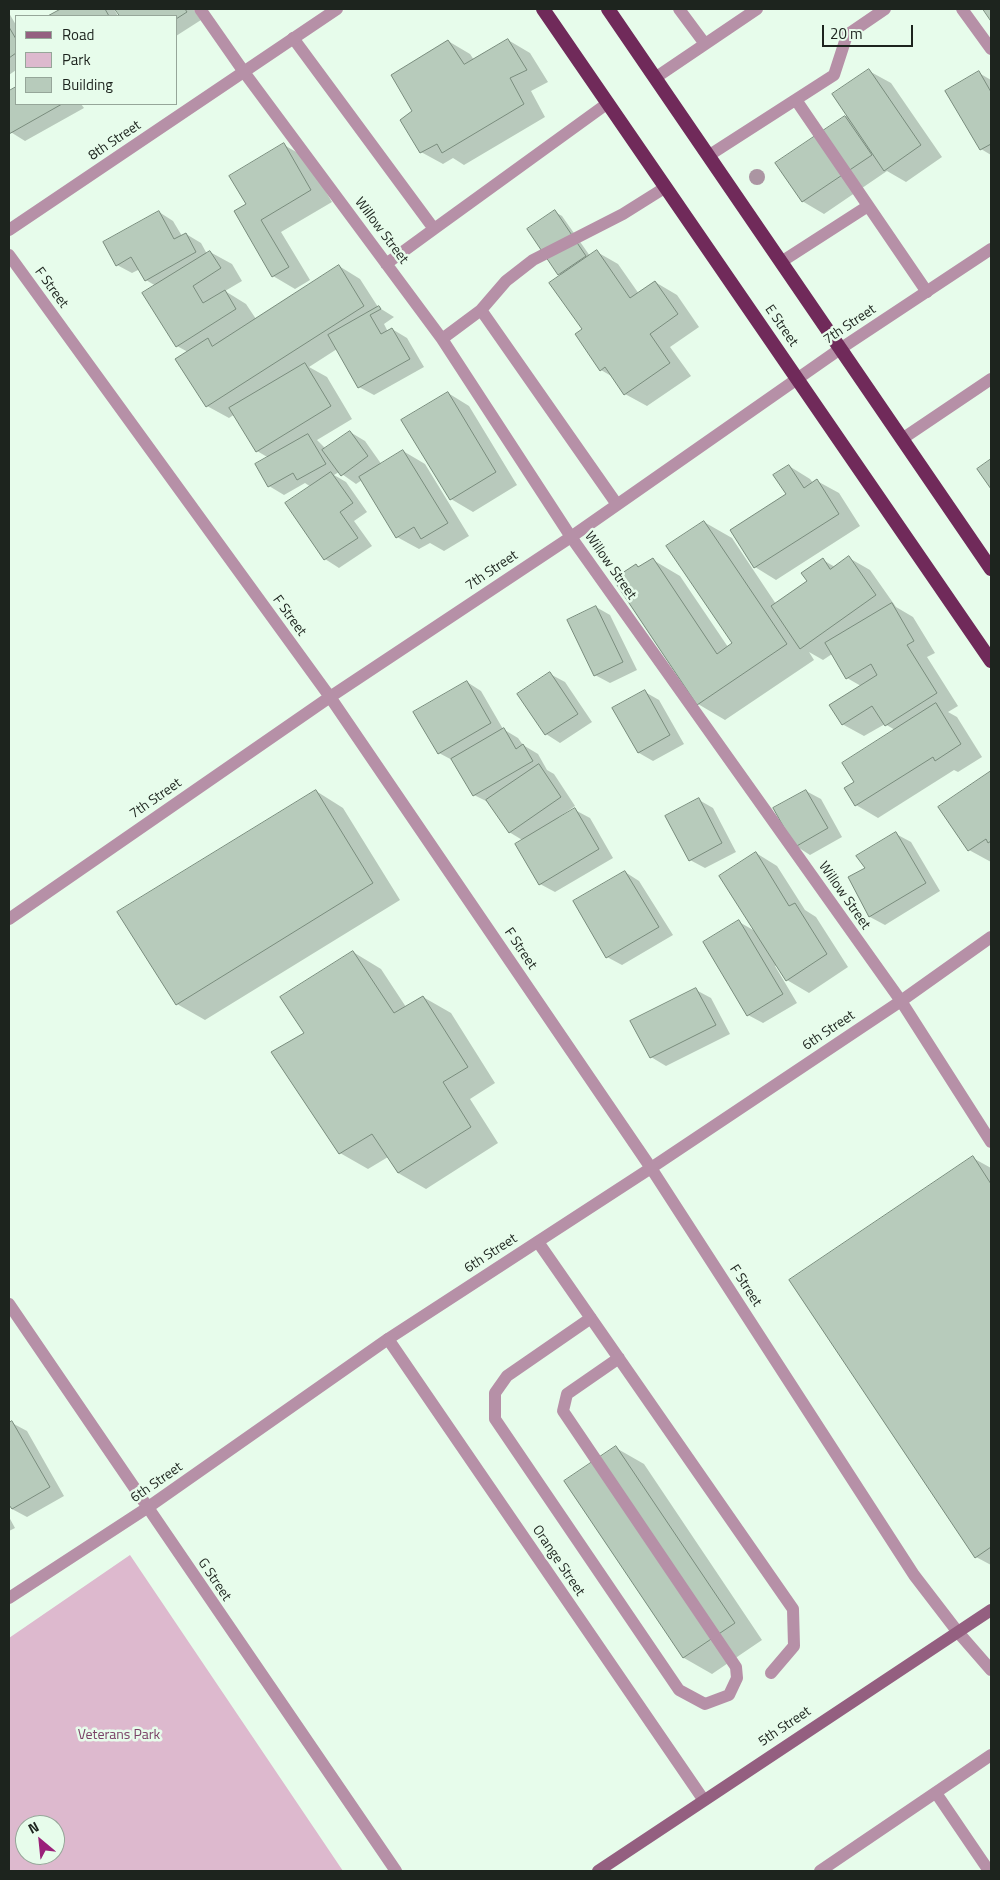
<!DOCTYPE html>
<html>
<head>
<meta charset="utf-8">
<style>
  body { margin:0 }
  #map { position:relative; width:1000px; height:1880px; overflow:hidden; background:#e7fceb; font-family:"Titillium Web",sans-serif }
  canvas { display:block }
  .frame { position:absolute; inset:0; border:10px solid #1d241e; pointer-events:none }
  .legend { position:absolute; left:15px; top:15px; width:162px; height:90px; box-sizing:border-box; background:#e7fceb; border:1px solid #96a699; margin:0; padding:6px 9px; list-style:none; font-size:15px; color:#1d241e }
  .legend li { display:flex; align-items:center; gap:10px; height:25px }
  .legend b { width:25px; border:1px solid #96a699 }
  .north { position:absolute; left:15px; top:1815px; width:50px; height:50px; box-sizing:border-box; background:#e7fceb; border:1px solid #96a699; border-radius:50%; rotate:332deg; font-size:14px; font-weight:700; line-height:20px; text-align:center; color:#1d241e }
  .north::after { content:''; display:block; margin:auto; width:18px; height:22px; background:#9a2079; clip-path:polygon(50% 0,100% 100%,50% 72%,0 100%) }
  .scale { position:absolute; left:822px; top:25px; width:91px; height:22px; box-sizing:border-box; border:2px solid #1d241e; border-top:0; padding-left:6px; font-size:15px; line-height:18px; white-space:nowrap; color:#1d241e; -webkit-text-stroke:4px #e7fceb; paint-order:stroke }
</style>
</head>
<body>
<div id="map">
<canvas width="1000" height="1880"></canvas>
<div class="frame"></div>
<ul class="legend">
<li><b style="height:6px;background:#945f80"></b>Road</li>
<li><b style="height:14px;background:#ddb9ce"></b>Park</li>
<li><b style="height:14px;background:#b7cbbb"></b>Building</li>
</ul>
<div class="north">N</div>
<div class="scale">20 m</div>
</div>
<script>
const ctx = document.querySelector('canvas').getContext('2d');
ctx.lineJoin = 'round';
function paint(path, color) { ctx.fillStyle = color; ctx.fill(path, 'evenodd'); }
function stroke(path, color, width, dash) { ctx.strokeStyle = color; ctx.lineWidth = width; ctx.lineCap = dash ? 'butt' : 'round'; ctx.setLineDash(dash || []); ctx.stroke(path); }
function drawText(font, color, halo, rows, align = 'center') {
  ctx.font = font + ' "Titillium Web",sans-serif'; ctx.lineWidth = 5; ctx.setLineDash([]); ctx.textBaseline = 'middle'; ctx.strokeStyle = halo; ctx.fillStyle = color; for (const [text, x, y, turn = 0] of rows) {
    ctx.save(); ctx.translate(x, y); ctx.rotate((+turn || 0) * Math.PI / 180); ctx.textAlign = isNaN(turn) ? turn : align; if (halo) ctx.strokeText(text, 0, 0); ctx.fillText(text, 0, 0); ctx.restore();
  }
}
paint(new Path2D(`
  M130,1555L343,1871H9V1638ZM25,1825H55V1855H25Z`), '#ddb9ce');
paint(new Path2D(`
  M63,9H114L118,16H50Z
  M117,9H193L201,20L176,36V16H122Z
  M9,13L16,25V70L9,75Z
  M508,40L530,53L548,82L531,91L545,117L464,165L453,158L443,164L421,152L414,112L448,41L470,54L474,60Z
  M869,71L891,83L942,157L906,182L887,171L824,214L802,201L777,163L848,115Z
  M979,73L991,80V155L981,149Z
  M16,88V104H81L84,108L25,141L9,131V92Z
  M284,145L305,157L332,202L281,232L310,280L295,289L273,276L247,205Z
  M159,212L173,221L182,236L186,234L201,243L207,254L210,252L232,264L242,281L225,291L246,304L256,319L339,266L360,279L378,307L394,317L384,324L388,332L392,329L407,338L424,367L374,395L359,387L337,349L309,367L327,377L352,419L317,440L326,449L350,432L365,441L382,465L403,451L425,464L469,536L444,551L430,543L419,549L397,537L362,480L356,484L339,472L334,475L346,482L367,512L354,521L372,546L339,568L325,559L311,487L305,483L284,495L269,486V458L257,451L235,414L229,418L207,406L188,352L177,346L156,286L146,280L140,269L132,273L117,265Z
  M555,212L562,216L590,256L597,252L618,264L639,294L655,282L677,295L699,327L670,347L691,376L647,406L625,394L613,377L601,370L562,275L559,274Z
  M448,393L469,406L517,485L473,512L451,499Z
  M789,466L810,479L813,483L817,481L839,493L860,526L776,580L755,567L788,494Z
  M704,522L732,538L776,604L809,581L823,560L835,567L849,558L870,570L896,607L913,617L935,653L927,657L958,706L948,712L957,717L982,757L958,772L954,770L878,818L856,805L846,788L856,782L895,730L885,724L864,736L842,724L861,686L847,678L832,654L823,660L809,652L814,660L725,720L698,704L636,565L640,567L653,560L680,576L728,647L733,644Z
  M596,607L610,615L637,670L610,683L595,675Z
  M550,674L565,682L592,722L560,743L546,734Z
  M467,682L481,691L503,729L518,738L523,745L538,754L547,770L554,774L575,806L558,818L559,820L575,810L590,818L613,858L555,892L540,884L524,841L509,832L490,803L474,795L454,761L439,753Z
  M645,692L659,700L684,744L653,761L639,753Z
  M991,772V862L969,850L940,807Z
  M316,791L343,808L400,900L205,1020L177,1004Z
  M806,791L821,799L842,837L810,855L796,846Z
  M699,800L713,808L736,852L705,868L690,860Z
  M896,834L911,842L940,891L885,925L870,917L850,877L867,868Z
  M756,853L777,866L805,910L816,917L848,967L809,993L787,980L777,965L775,966L797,1003L763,1023L748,1015L739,922L755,931Z
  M625,872L639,881L673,935L622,965L607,957Z
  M353,952L381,969L406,1007L423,997L451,1013L495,1083L470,1099L498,1143L426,1189L398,1173L388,1157L368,1169L340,1153L305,1033Z
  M696,990L711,998L730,1034L666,1066L651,1057Z
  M973,1158L991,1168V1565L976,1557Z
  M12,1423L27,1431L64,1496L27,1517L12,1509L9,1502V1425Z
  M616,1448L644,1464L762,1640L712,1674L684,1658L565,1482Z
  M9,1517L15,1528L9,1531Z`), '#0003');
const building = new Path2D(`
  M61,9H105L109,16H48Z
  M115,9H185L187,12L176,19V16H120Z
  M983,9H991V21Z
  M9,27L16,39V53L9,58Z
  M508,39L527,70L510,78L524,104L442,153L437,144L420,153L400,120L412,111L391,75L448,40L464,64Z
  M869,69L921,145L884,171L832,94Z
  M979,71L991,92V144L980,150L945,91Z
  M16,87V104H62L9,134V91Z
  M845,116L872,155L802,202L775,163Z
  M284,143L311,190L261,220L289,267L272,277L234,211L246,204L229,176Z
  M555,210L586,256L558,275L527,229Z
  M159,211L174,239L186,233L196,252L145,281L131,257L116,266L103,242Z
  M597,250L630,298L655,281L678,314L650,334L670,363L624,395L605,367L600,371L575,334L582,329L549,283Z
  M210,251L221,268L193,286L203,303L225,290L236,309L176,347L142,293Z
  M339,265L364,306L206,407L175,359L208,338L212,346Z
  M379,306L381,309L370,315L381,334L392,328L410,359L358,388L328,335Z
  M305,363L331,406L256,452L229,408Z
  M448,392L496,472L450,500L401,420Z
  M350,431L368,456L341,476L322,450Z
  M308,434L326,464L297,480L293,473L268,487L255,464Z
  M403,450L448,523L421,539L414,527L396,538L359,477Z
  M991,459V489L977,469Z
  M789,465L804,488L817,479L839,514L754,568L730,530L786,494L773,475Z
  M331,472L353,503L340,512L358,538L324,560L285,503Z
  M704,521L787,644L697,705L613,579L636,564L638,567L653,558L717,654L732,643L666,546Z
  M849,556L876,595L800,649L771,606L807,581L801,573L823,558L830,569Z
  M892,603L914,641L907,645L937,693L885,726L872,706L842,725L829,705L877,675L871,664L846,679L825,643Z
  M596,606L623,662L594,676L567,620Z
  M550,672L578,714L545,735L517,694Z
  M467,681L491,723L438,754L413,712Z
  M645,690L670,735L638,753L612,708Z
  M936,703L961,744L935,761L933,757L855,806L844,788L854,782L842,763Z
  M504,728L516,749L523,744L533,761L473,796L451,759Z
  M539,764L561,797L509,833L486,800Z
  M991,771V841L988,843L986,839L968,851L938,807Z
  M316,790L373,883L176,1005L117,912Z
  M806,790L828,828L795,847L773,808Z
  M699,798L722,843L689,861L665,816Z
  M575,808L599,849L539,885L515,844Z
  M896,832L926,883L869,917L848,877L865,868L856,856Z
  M756,852L789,906L795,903L827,954L786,981L719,876Z
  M625,871L659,927L606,958L573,901Z
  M739,920L783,994L747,1016L703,942Z
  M353,951L394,1013L423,996L468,1067L443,1082L471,1127L398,1173L372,1134L339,1154L271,1052L304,1033L280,997Z
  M696,988L716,1025L650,1058L630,1021Z
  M973,1156L991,1184V1547L975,1558L789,1280Z
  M12,1421L50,1487L12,1509L9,1505V1423Z
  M616,1446L735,1623L683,1658L564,1481Z`);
paint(building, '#b7cbbb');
stroke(building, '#798c7d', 1);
stroke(new Path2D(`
  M200,9L244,72L442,339L571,537L901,1001L991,1142
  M679,9L705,44
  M962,9L991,49
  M293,38L434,229L386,264
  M655,78L757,9
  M796,100L927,292
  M708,156L834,75L847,35L885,9
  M434,229L608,103
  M781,262L868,206
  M481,310L506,281L533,260L623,214L666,187
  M442,339L481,310L616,503
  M902,439L991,379
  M538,1242L793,1609L794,1646L771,1673
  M591,1318L507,1376L495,1393V1419L679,1690L705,1704L729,1695L737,1678L736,1667L563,1411L567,1394L619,1358
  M388,1339L703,1799
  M936,1793L989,1871
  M820,1871L991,1755`), '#b690a7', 12);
stroke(new Path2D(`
  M9,230L337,9
  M9,255L330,697L651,1168L914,1575L957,1631L991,1670
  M9,919L330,697L571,537L840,349L991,249
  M9,1304L396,1871
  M9,1598L147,1508L388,1339L651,1168L901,1001L991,937`), '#b690a7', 12);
stroke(new Path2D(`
  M598,1871L991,1610`), '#945f80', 12);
stroke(new Path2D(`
  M543,9L991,661
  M608,9L991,569`), '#702a5a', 14);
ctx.fillStyle = '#ab95a2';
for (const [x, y] of [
  [757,177]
]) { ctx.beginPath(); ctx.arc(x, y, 8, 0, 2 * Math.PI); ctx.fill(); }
drawText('14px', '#1d241e', '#e7fceb', [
  ["8th Street",115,141,-34],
  ["Willow Street",381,231,53],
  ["F Street",51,288,54],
  ["7th Street",850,325,-34],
  ["E Street",781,326,55],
  ["Willow Street",610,566,55],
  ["7th Street",492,571,-34],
  ["F Street",289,616,54],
  ["7th Street",156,799,-35],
  ["Willow Street",844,896,55],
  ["F Street",520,949,56],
  ["6th Street",829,1031,-34],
  ["6th Street",491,1254,-33],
  ["F Street",745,1286,57],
  ["6th Street",157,1483,-35],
  ["Orange Street",558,1561,56],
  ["G Street",214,1580,56],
  ["5th Street",785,1727,-34]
]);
drawText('14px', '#7a4166', '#e7fceb', [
  ["Veterans Park",119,1736]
]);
</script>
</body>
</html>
